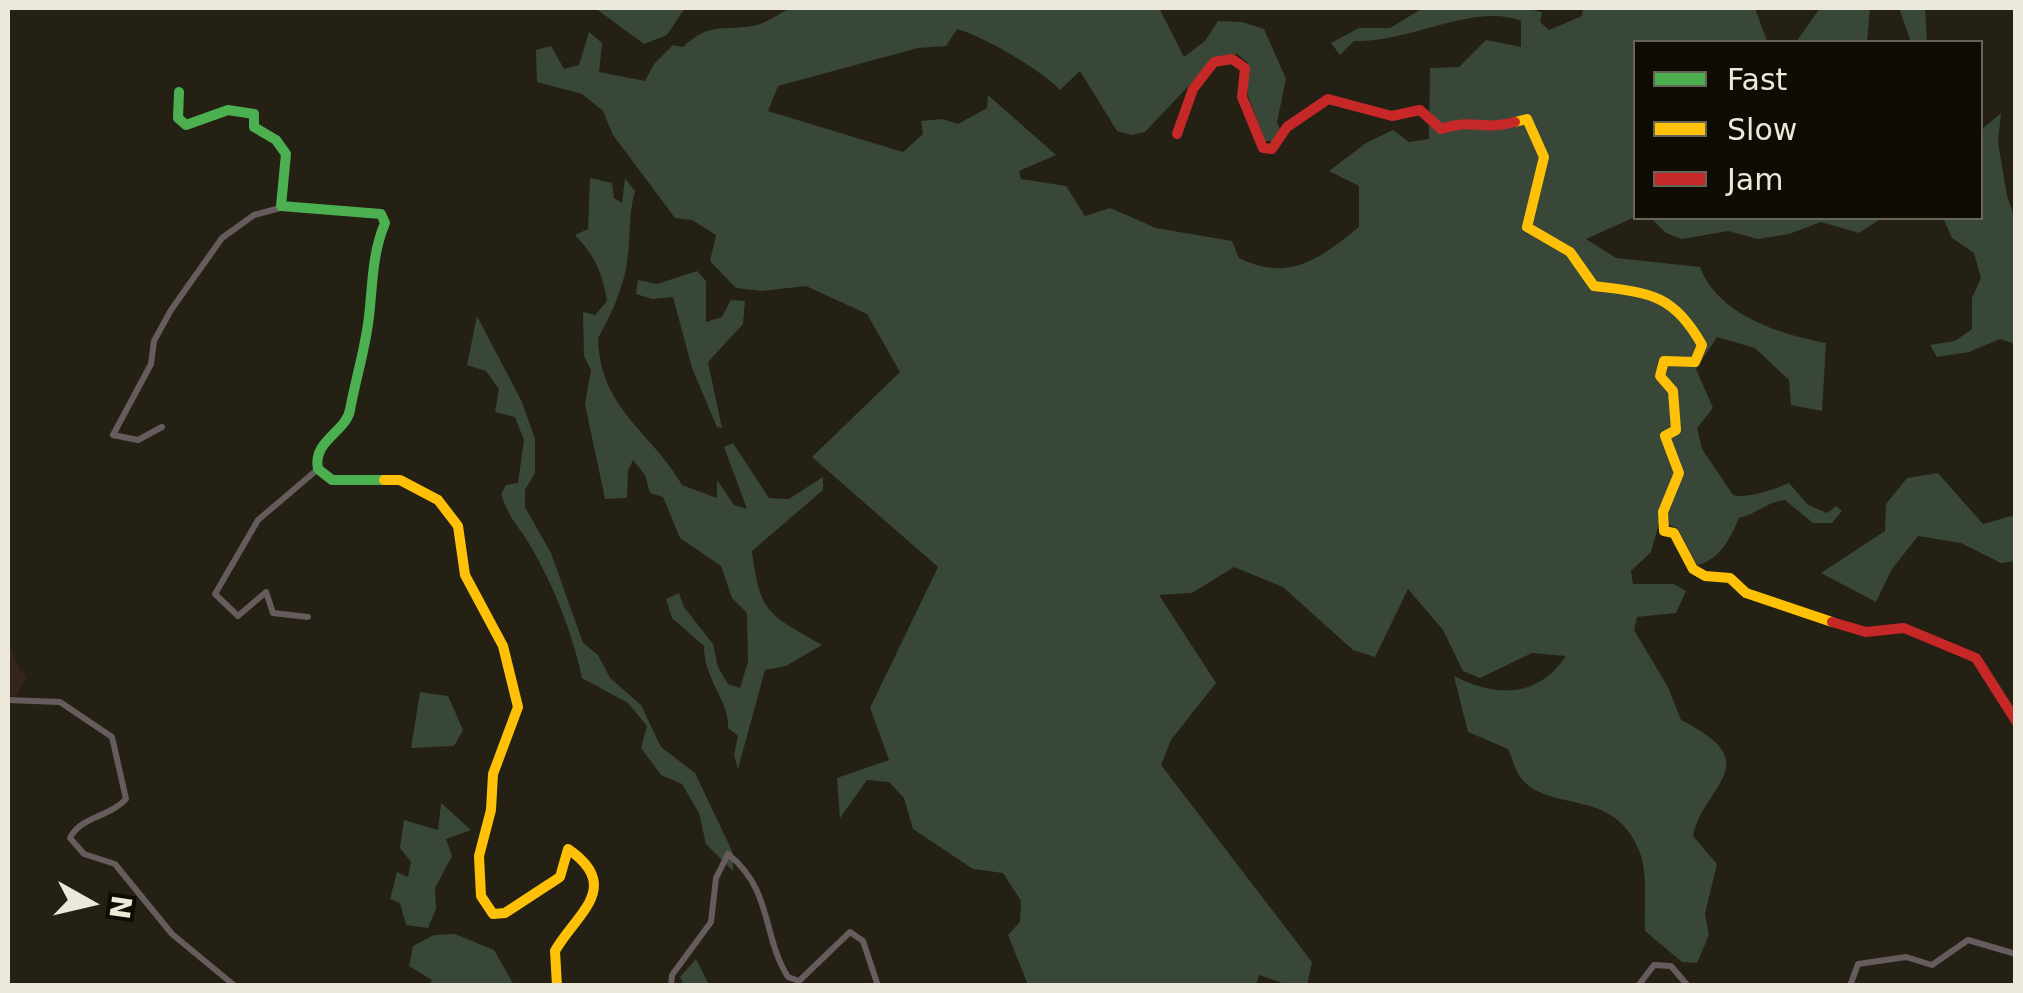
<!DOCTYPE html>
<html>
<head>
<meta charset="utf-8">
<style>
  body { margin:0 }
  #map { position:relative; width:2023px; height:993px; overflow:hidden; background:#242013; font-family:"DejaVu Sans",sans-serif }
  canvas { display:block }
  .frame { position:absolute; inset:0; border:10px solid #ece8da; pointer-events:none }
  .legend { position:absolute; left:1633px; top:40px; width:350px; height:180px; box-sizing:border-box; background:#0f0c04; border:2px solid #67645a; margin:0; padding:12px 18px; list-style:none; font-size:30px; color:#ece8da }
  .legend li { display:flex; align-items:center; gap:20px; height:50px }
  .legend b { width:50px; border:2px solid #67645a }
  .north { position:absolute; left:40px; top:853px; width:100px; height:100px; -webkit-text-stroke:8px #0f0c04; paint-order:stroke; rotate:98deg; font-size:28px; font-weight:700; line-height:40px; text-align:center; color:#ece8da }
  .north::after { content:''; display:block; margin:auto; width:35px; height:45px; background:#ece8da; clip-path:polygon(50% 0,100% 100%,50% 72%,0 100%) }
</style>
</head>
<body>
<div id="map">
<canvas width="2023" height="993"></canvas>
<div class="frame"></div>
<ul class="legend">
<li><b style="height:12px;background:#4caf50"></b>Fast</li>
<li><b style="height:12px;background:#ffc107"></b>Slow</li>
<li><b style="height:12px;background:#c62828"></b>Jam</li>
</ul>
<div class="north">N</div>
</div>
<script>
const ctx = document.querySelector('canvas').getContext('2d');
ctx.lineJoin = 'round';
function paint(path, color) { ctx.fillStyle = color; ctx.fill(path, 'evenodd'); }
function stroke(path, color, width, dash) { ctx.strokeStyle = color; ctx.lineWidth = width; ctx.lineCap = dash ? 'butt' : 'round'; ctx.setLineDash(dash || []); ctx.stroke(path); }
paint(new Path2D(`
  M8,640L19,669L27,677L16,697L8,694Z`), '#35241e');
paint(new Path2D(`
  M595,8H685L667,35L644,44Z
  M790,8H1159L1184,57L1205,41L1218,21L1242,22L1264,29L1286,79L1277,122L1280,129L1272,141H1265L1248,96V63L1237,54L1215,58L1145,132L1131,135L1117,131L1080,71L1060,90C1043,71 983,36 957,29L946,46L918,48L778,86L768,111L903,152L923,134L921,121L942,119L958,124L987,108L988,95L1056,155L1019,171L1021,179L1066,186L1085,216L1110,208L1156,228L1232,241L1239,258C1289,283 1321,258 1359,227V186L1329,171L1366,143L1393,130L1409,142L1429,139L1430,68L1459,67L1486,40L1521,47V21C1475,2 1406,44 1354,41L1340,55L1331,43L1359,28H1390L1423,8H1523L1542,12L1540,22L1549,30L1582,16L1583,8H1755L1767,41L1774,42H1636L1635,217L1586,239L1616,258L1700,267C1718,315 1779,334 1826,343L1822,411L1791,405L1789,380L1755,348L1717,337L1696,369L1713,408L1697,428L1702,449L1733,495C1749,499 1774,489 1789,483L1808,505L1827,513L1836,506L1842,511L1832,523H1813L1785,500C1769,501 1756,514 1739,518C1730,539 1720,560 1697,565L1678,529L1660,520L1651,552L1631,571L1633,584H1674L1686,591L1676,613L1637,617L1634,630L1668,687L1681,720C1769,764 1704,784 1693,836L1717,864L1705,914L1709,935L1697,963L1682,962L1645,931C1644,908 1648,875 1640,853C1615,785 1549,815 1520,777C1515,770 1512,757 1508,749L1468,732L1454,676C1495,697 1537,699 1566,656L1532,653L1480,678L1463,671L1443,630L1408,589L1375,657L1353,650L1283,587L1234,567L1192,593L1159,595L1216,683L1171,740L1161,765L1312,962L1307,985H1288L1259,975L1256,986L1028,985L1008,935L1020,922L1021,901L1003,873L973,869L913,829L904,798L889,782L867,780L840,818L837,778L889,760L870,708L938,567L812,457L900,372L867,314L806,286L762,291L736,288L710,261L716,235L692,220L675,218L613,135L603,111L582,94L537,82L536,50L551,46L564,69L579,65L589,32L602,43L599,72L645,81L654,64L673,45L683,47C709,22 722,31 752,26C765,24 779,14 790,8Z
  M1820,8H1870L1867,42H1796Z
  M1899,8H1925L1927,42H1911Z
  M2001,113L1998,142L2007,196L2015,218V344L2000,339L1969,352L1937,357L1930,345L1955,341L1972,329V298L1981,278L1974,253L1952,238L1943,218H1980L1981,130Z
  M590,178L612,183L614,198L622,203L625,178L635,191C628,215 631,238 627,263C623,289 611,315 598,338C600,410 652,432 682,485L717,498V480L734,505L747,509L724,447L733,443L769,498L789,499L823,477V490L752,551C760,615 769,614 822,645L786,666L765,670L738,769L734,755L738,736L728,728C730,701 704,681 704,646L672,618L666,599L679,593L684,607L713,644L718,667L728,684L740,688L748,662L747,613L732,598L721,566L680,538L663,497L650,493L645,475L633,460L628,470L627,498L605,499L585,404L591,370L584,356L583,312L595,315L607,301C603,273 594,255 575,235L588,229Z
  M1651,218H1882L1859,233L1821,222L1789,234L1758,239L1728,231L1682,239L1666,233Z
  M697,271L706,281V322L722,317L731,300L745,301L743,324L708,362L722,428L717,427L692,368L673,297L652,299L636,294L638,280L657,284Z
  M477,316L522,402L535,439V473L525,490V507L551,553L583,643L598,655L610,678L641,705L661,747L695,773L733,853V871L706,844L699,813L682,784L661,775L641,748L647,726L628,703L582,678C573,635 554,586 531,547C518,524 511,523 501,494L506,485L518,483L524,440L515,417L495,412L499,389L486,371L467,365Z
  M1938,473L1983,524L2015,515V561L2001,563L1961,543L1918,536L1892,569L1876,602L1821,573L1885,531L1886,504L1907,478Z
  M420,692L448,696L463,730L454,746L411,748Z
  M441,803L471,830L446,839L452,856L435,888L436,909L428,928L406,925L400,903L390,899L397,872L408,877L411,862L400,848L404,820L438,830Z
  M455,934L494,950L514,985H429L432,980L409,966L413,946L434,935Z
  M696,959L709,985H684L680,977Z`), '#384738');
stroke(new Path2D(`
  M162,427L138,440L113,435L151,364L154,341L171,310L222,238L254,215L284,207
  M308,617L273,613L266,592L238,616L215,594L258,520L318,469
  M8,700L60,702L112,737L126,799C110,817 81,816 70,838L84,854L115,864L172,934L235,986
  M671,986L672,975L711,922L716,878L728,854C773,890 762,936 788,977L799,981L850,932L863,941L878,986
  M1638,986L1654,965L1671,966L1688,986
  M1850,986L1858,964L1906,957L1932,965L1968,940L2016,954`), '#675c5d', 6);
stroke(new Path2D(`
  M179,92L178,118L186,125L228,110L254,114V127L276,140L286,154L281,206L381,214L385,223C371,256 373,289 368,324C364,353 355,382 350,410C346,432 312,441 318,469L332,480H384`), '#4caf50', 10);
stroke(new Path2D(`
  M1515,122L1527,119L1544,157L1527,227L1570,252L1594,286C1649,293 1673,293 1702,345L1695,362L1664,361L1660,376L1673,391L1676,430L1665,436L1679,473L1663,512L1664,531L1674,533L1693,569L1705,576L1730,578L1746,593L1832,622
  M384,480H400L438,500L458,526L465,575L503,646L518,707L493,774L491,810L479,856L481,896L493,914L505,913L560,877L568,849C624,887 575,915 555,951L557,986`), '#ffc107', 10);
stroke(new Path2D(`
  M1177,134L1193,89L1214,62L1232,59L1245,68L1242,97L1263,148L1272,149L1287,127L1328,99L1392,116L1420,110L1441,129C1472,118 1482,131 1515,122
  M1832,622L1866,632L1904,628L1976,658L2016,721`), '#c62828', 10);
</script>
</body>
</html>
